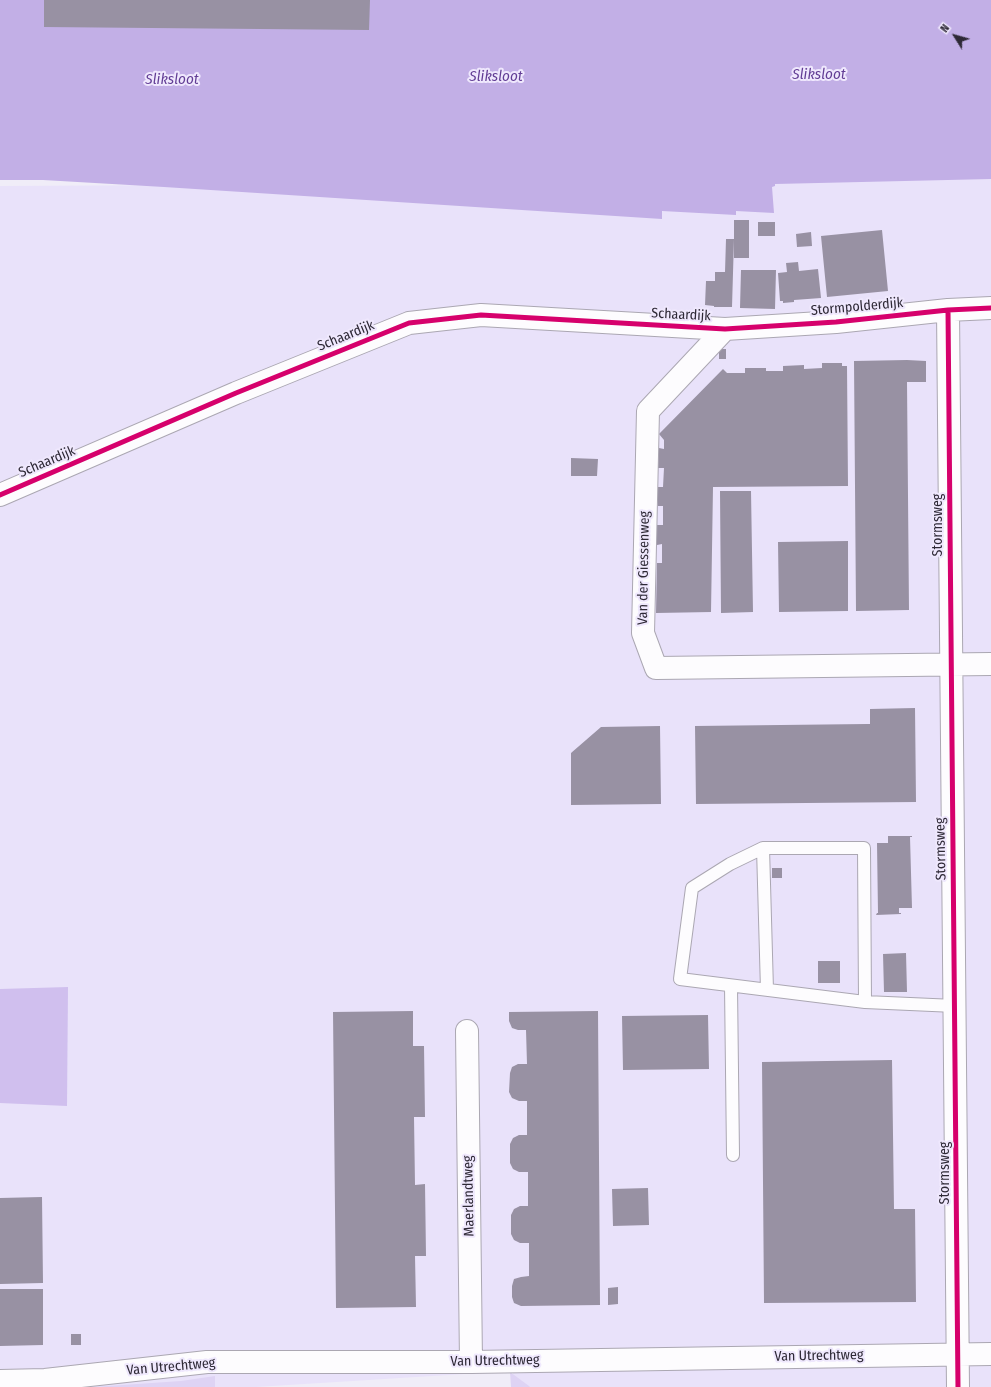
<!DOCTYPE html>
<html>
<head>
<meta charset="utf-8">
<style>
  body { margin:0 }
  #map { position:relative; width:991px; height:1387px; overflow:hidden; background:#f0edf8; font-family:"Fira Sans Condensed",sans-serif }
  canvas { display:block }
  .north { position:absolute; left:935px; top:16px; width:40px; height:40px; -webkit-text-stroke:3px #efe8fd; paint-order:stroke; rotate:307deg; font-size:11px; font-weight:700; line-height:16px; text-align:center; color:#2e2936 }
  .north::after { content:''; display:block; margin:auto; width:14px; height:18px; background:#2e2936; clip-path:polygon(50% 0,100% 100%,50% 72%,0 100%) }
</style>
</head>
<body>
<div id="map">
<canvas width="991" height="1387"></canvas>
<div class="north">N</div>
</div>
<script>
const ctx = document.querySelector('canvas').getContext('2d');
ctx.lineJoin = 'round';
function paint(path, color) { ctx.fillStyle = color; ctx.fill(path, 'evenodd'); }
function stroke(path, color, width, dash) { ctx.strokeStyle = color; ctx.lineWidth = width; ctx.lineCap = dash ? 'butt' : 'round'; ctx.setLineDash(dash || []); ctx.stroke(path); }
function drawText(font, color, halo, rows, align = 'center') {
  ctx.font = font + ' "Fira Sans Condensed",sans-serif'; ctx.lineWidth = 4; ctx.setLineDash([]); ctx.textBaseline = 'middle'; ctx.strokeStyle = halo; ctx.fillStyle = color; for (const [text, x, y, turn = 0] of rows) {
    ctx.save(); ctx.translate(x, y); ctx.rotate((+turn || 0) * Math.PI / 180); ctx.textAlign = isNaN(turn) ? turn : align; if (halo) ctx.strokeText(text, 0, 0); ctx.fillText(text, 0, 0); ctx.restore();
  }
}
paint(new Path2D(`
  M991,116V1387H513V1371L256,1387H0V186L790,182Z`), '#e9e2fa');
paint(new Path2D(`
  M510,1372L529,1386L530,1387H511Z
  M215,1376V1387H93L181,1381Z`), '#ded3f4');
paint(new Path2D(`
  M68,987L67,1106L0,1103V989Z`), '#d0bfee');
paint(new Path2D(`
  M0,0H991V179L775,184V186L772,187L774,213L736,211V215L662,211V219L164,187L43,180H0Z`), '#c2afe6');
paint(new Path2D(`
  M44,0H370L369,30L44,27Z
  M734,220H749V258H734Z
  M758,222H775V236H758Z
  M882,230L888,291L827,297L821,236Z
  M811,232L812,246L797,247L796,234Z
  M726,239H734L732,307H714V306L705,305L706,281H715V272H725Z
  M798,262L799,271L818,269L821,298L794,300V302L783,303V301H780L778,273L787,272L786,263Z
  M741,270H776L775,309L740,308Z
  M719,349H726V359H719Z
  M907,360L926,361V382H907L909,610L856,611L854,361Z
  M822,363H842V366H847L848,486L713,487L711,612L656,613L657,563H662V544L657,545V525H663V506H658V487H663L664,468H658L659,448L664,449V440L659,434L723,369L727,373H745V368H766V371H783V366L804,365V369L822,368Z
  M571,458L598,459L597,476H571Z
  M720,491H751L753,612L721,613Z
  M848,541V611L779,612L778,542Z
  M915,708L916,802L696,804L695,726L867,724H870V709Z
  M660,726L661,804L571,805V753L601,727Z
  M888,836H912V837H910L912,908H899V913H901V914L876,915L877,913H878L877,843H888Z
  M772,868H782V878H772Z
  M906,953L907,992H884L883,954Z
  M818,961H840V983H818Z
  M413,1011V1046H424L425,1117H414L415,1185L425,1184L426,1256H415L416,1307L336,1308L333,1012Z
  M598,1011L600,1305L521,1306L514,1303L512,1297V1286L514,1279L521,1277L529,1276V1243H520L514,1240L511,1234V1215L514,1209L520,1206H528V1172H519L513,1169L510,1163V1144L513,1138L519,1135H527V1101H519L512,1098L509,1092L510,1073L512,1067L518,1064H527L526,1030H518L512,1028L509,1021V1012Z
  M708,1015L709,1069L623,1070L622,1016Z
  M892,1060L894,1209H915L916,1302L764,1303L762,1062Z
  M648,1188L649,1225L613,1226L612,1189Z
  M42,1197L43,1283L0,1284V1198Z
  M618,1287V1304L608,1305V1288Z
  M0,1289H43V1345L0,1346Z
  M71,1334H81V1345H71Z`), '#9891a3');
const service = new Path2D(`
  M763,848L767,990
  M731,986L733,1155
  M865,1002L680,979L692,888L730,864L763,848H864L865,1002L955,1006`);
const minor = new Path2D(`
  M948,310L958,1387
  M725,329L648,411L643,633L656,668L991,664
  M0,495L236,393L409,323L481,315L725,329L836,322L948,310L991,308
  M467,1031L471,1362
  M0,1381L45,1380L207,1362H471L991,1354`);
stroke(service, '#aba7b2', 14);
stroke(minor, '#aba7b2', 24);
stroke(service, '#fdfcfe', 12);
stroke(minor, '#fdfcfe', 22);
stroke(new Path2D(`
  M948,310L958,1387
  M0,495L236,393L409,323L481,315L725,329L836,322L948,310L991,308`), '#d6006c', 5);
drawText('14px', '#2e2936', '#efe8fd', [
  ["Stormpolderdijk",857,307,-5],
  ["Schaardijk",681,315,3],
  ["Schaardijk",346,336,-22],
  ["Schaardijk",47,462,-23],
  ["Stormsweg",938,525,-90],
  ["Van der Giessenweg",644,568,-89],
  ["Stormsweg",941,849,-91],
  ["Stormsweg",945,1173,-90],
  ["Maerlandtweg",469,1196,-91],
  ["Van Utrechtweg",819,1356,-1],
  ["Van Utrechtweg",495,1361,-1],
  ["Van Utrechtweg",171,1367,-5]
]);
drawText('italic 15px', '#623d95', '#efe8fd', [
  ["Sliksloot",819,75],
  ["Sliksloot",496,77],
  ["Sliksloot",172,80]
]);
</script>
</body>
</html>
